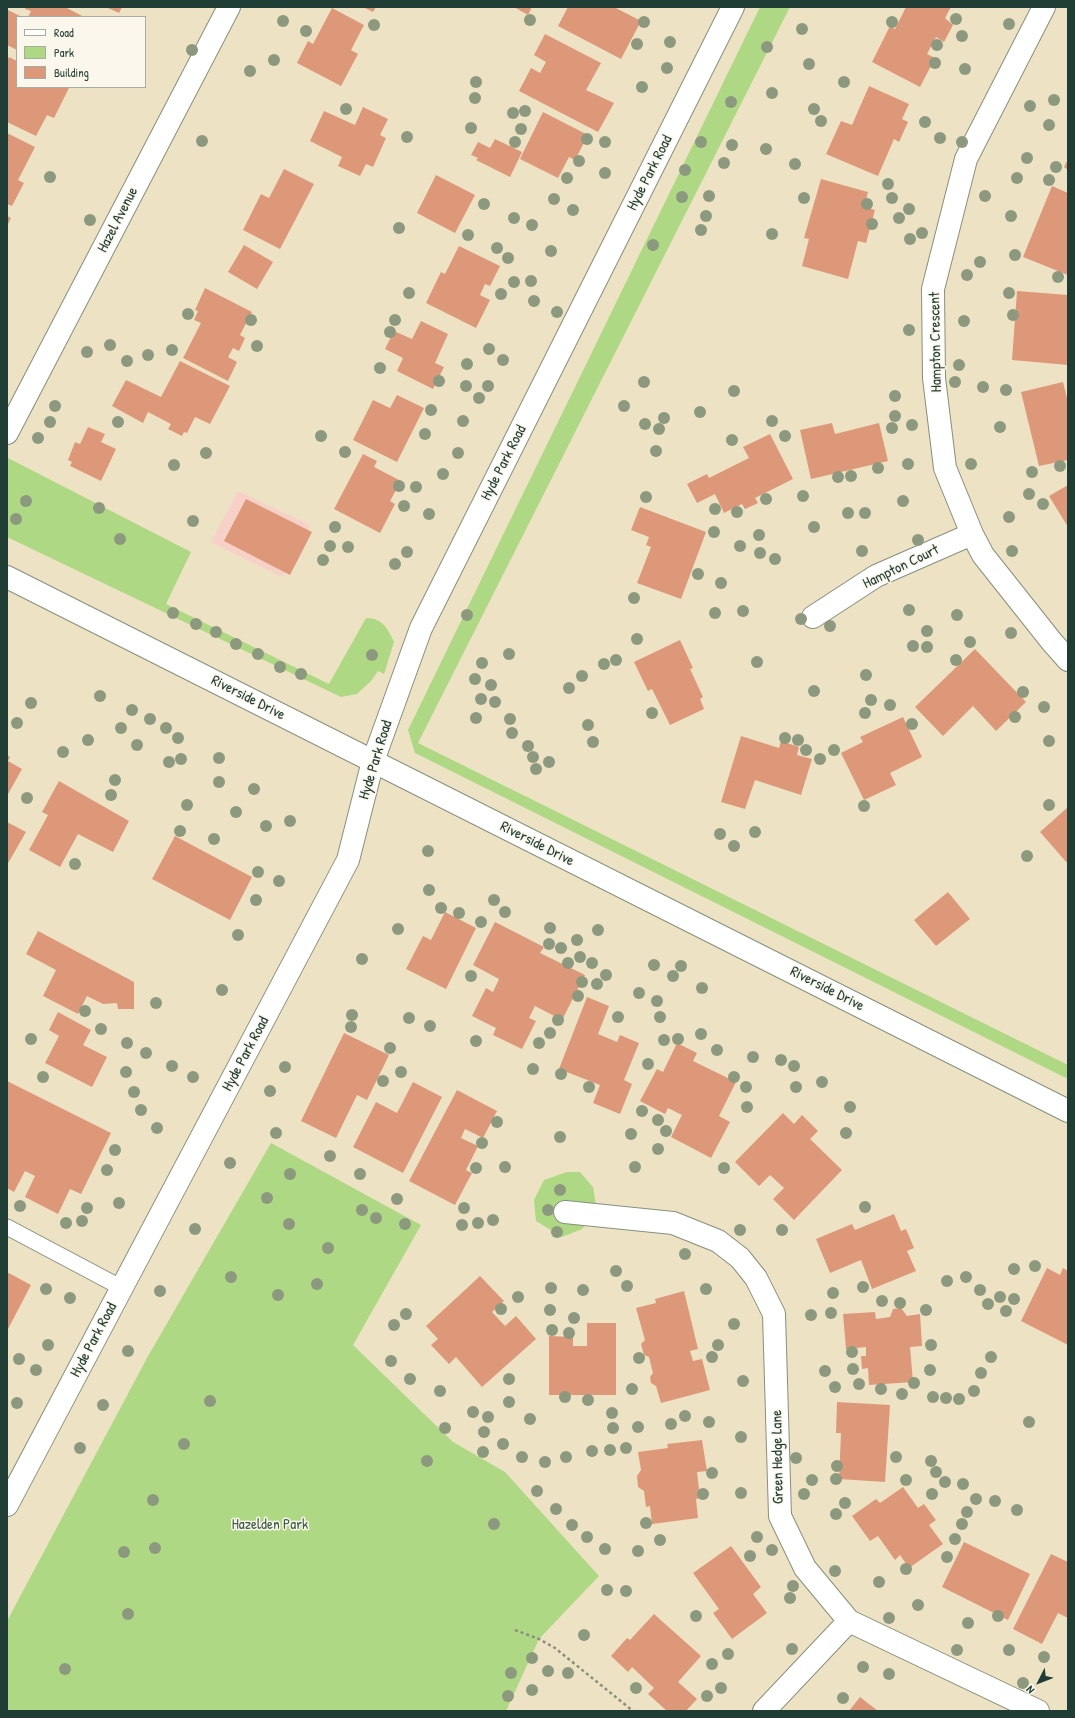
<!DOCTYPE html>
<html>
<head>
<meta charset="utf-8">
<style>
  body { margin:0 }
  #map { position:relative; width:1075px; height:1718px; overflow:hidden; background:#ede3c4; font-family:"Patrick Hand",sans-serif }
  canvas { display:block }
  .frame { position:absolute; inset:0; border:8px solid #1f3d34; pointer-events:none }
  .legend { position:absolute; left:16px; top:16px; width:130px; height:72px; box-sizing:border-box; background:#fbf7ec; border:1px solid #a3ada2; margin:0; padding:5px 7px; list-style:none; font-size:12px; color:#1f3d34 }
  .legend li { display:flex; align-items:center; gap:8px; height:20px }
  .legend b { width:20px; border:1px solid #a3ada2 }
  .north { position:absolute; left:1019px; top:1662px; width:40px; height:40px; -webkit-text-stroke:3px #fbf7ec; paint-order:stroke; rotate:228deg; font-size:11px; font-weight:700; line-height:16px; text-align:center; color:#1f3d34 }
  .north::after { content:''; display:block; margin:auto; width:14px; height:18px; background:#1f3d34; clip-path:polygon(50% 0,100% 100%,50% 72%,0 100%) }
</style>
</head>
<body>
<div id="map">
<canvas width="1075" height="1718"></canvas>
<div class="frame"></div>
<ul class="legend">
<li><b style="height:5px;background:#fff"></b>Road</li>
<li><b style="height:11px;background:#afd884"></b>Park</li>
<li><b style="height:11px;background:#dd9879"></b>Building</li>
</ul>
<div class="north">N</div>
</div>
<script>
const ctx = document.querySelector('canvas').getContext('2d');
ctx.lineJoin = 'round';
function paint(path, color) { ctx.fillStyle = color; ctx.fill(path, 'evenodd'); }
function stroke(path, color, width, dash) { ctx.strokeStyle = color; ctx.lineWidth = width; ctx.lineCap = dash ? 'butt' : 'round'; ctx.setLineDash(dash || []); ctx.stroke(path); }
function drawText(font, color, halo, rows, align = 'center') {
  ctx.font = font + ' "Patrick Hand",sans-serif'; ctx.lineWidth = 3; ctx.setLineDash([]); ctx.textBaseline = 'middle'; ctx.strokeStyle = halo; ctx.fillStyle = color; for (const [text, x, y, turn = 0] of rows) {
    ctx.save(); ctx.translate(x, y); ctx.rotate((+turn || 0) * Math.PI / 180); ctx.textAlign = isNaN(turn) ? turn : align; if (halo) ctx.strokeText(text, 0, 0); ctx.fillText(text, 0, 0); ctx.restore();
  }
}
paint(new Path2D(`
  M238,491L310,525L282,577L211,542Z`), '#f7d1c7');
paint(new Path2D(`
  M760,7H790L418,743L1068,1065V1079L415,753L408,730Z
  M8,458L191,552L166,604L329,684L366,618C383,618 388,629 394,642L384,674L378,671L371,681L357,694L341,697L7,537Z
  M271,1143L421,1225L353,1345L453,1442L505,1472L599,1576L539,1639L506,1711H7V1621L147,1358Z
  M567,1172H580L593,1187L597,1211L582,1229L562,1237L536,1221L534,1200L544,1180Z`), '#afd884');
paint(new Path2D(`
  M26,7H65L84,17H28L31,11L25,9Z
  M106,7H122L119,13Z
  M363,7H376L373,12Z
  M514,7H532L528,15Z
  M568,7H614L641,21L621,59L558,26Z
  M906,7H951L945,18L953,25L944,42L936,37L927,54L935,58L920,87L872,62L890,26L895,29Z
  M332,8L364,25L351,50L358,54L341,86L297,63L308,41L313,44Z
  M8,10L22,17H17V50L7,45Z
  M545,34L601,63L586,90L614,103L598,132L519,91L531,68L540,73L546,62L534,55Z
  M9,57L17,61V87L69,88L54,118L47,115L36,136L7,122V61Z
  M869,86L909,104L902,119L908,122L899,142L894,139L878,176L826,154L841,121L852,125Z
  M363,107L388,119L380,135L386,138L373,167L366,164L360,176L338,166L342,157L310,141L324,111L355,125Z
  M543,112L588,135L575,160L569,157L558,178L520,159Z
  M7,133L35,147L18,180L24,183L12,206L7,204Z
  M495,139L522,152L510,177L476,160L478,158L471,155L478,142L490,148Z
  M1068,159V170L1064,167Z
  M284,169L314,184L280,249L243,230L261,194L269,198Z
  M436,175L475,195L455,233L417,213Z
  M821,179L868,192L864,207L875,210L866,243L858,241L848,279L802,266L809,239L804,238Z
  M1052,186L1068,193V275L1023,257Z
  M7,216L11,218L7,226Z
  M244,245L273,262L257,289L228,272Z
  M459,246L500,266L490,286L485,284L480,295L490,300L476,328L426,303L441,272L445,274Z
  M205,288L252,312L240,335L245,338L239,351L233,348L228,357L237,362L228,381L183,358L201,323L194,320L198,311L195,310Z
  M1017,291L1068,295V365L1012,360Z
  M421,321L448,334L435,363L444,367L433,389L397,371L403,358L385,349L394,331L412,339Z
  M180,361L230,386L210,424L195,417L187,433L184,432L182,436L168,429L171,424L148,412L143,423L112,406L126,380L161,397Z
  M1063,382L1068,402V460L1039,466L1021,392Z
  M397,395L424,408L397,462L353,440L373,400L390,408Z
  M832,423L835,434L879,423L888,461L811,479L800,430Z
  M88,427L105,434L101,442L116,449L101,481L70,466L72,462L68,460L75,442L80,444Z
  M770,434L793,479L755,498L758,503L745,509L742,504L724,513L715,494L697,503L687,484L707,474L709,478L749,458L743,447Z
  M363,454L377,461L374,467L401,481L390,501L395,504L380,533L334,509Z
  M1068,485V527L1049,496Z
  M246,499L312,532L290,575L224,541Z
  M640,507L706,532L681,599L637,583L651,547L646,545L649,537L631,530Z
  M680,640L693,668L690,669L703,697L700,699L704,709L670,725L652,689L648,691L634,662Z
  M975,649L1026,702L996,731L973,706L943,736L915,707Z
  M903,717L922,757L890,773L896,785L864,800L841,753L863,742L860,737Z
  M741,736L779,748L781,741L799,747L797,755L812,759L801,795L755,780L745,809L721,802Z
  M7,755L10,757L8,761L22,769L7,796Z
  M59,781L129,821L113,852L78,834L60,867L29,850L48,815L42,812Z
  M1068,807V864L1040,832Z
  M7,822L26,832L7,865Z
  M175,836L252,877L230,920L152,879Z
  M948,892L970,919L936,946L914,920Z
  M445,912L476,928L446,989L406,969L423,936L431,940Z
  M495,922L544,947L540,953L585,975L562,1020L535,1006L529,1018L536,1021L522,1049L493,1035L496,1028L472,1016L486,988L493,992L499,979L473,965Z
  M38,931L134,982V1009H118L117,1003L103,1004L87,996L78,1014L43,996L56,970L26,954Z
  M587,997L609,1006L598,1034L617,1042L620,1035L639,1043L624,1080L632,1084L620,1114L593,1103L600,1085L559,1069Z
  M58,1012L91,1030L83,1045L107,1057L92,1087L45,1063L59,1036L49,1030Z
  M344,1033L389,1055L367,1100L357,1095L336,1138L301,1121Z
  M677,1043L697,1053L693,1061L736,1082L719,1116L730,1122L711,1158L671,1137L682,1115L668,1108L665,1114L640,1101L657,1069L663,1072Z
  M7,1081L111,1133L81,1194L70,1189L58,1214L25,1197L35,1176L25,1171L14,1192L7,1188Z
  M413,1082L442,1097L403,1173L353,1147L376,1102L397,1113Z
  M457,1090L497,1111L483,1138L465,1129L461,1138L478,1146L466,1170L472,1173L455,1205L409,1181Z
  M783,1113L794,1124L802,1115L818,1131L810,1139L842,1170L794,1220L773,1199L784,1188L770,1175L759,1186L735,1162Z
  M894,1214L901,1231L906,1229L914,1248L907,1251L916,1271L872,1289L861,1260L830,1273L816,1239L852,1224L855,1230Z
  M1047,1268L1060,1275L1063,1268L1068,1271V1345L1021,1321Z
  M7,1272L31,1285L7,1331Z
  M480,1276L504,1301L492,1312L505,1326L516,1316L536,1339L482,1387L456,1357L449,1364L431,1345L438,1339L426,1326Z
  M684,1291L698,1349L690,1351L693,1361L702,1359L710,1390L661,1403L656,1386L651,1383L650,1377L653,1373L649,1357L644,1355L641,1344L645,1340L636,1308L656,1303L655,1299Z
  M901,1308L907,1316L920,1314L922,1346L910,1347L913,1382L869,1385L868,1368L862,1369L861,1356H866V1347L846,1349L843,1314L875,1312L876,1319L890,1317L893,1309Z
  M587,1323H616V1395H549V1336L573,1337V1346H587Z
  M837,1402L890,1405L885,1482L839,1479L841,1433H836Z
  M702,1440L707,1471L697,1472L700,1498L696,1499L698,1518L652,1524L650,1506L646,1507L644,1491L638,1487L637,1476L641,1470L638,1452L668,1448L667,1444Z
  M903,1487L918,1508L924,1504L936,1520L929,1525L943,1544L909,1568L900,1555L895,1560L878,1536L870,1541L852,1516L876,1499L880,1503Z
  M964,1542L1030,1574L1008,1620L942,1587Z
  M731,1546L761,1587L753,1594L767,1613L732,1639L713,1613L719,1609L693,1573Z
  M1051,1554L1068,1562V1618L1058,1613L1042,1644L1013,1629Z
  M654,1614L701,1656L678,1682L697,1699L686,1711H667L648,1694L654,1688L632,1667L628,1672L611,1656L627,1638L630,1640Z
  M860,1697L878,1711H849Z`), '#dd9879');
const service = new Path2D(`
  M7,1227L122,1288`);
const minor = new Path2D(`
  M1044,7L966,159L933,289L934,378L945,468L972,534L983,555L1052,642L1068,660
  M7,433L229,7
  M813,617L876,576L972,534
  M373,761L421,628L733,7
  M565,1212L673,1223L718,1241L740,1258L756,1278L774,1314L780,1516L805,1568L849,1621L1038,1711
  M764,1711L849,1621`);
const secondary = new Path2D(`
  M7,577L1068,1111
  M7,1505L348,860L373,761`);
stroke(service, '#86907c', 17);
stroke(minor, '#86907c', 24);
stroke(secondary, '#86907c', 24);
stroke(new Path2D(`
  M515,1630L539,1639L555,1648L633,1711`), '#86907c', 2.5, [3, 3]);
stroke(service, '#fff', 15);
stroke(minor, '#fff', 22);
stroke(secondary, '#fff', 22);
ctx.fillStyle = '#8c997e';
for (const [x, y] of [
  [956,19],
  [530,20],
  [283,21],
  [644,22],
  [892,22],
  [1009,24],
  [374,25],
  [802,29],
  [306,31],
  [962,36],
  [670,42],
  [637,44],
  [937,45],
  [767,47],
  [192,50],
  [274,60],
  [935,63],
  [809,64],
  [667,68],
  [965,69],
  [250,71],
  [476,82],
  [844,82],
  [642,87],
  [772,93],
  [475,98],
  [1054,100],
  [731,102],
  [1030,106],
  [346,109],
  [814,109],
  [525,111],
  [513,113],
  [821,121],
  [925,122],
  [1049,125],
  [471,128],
  [521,129],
  [407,137],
  [940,138],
  [587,139],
  [202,141],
  [515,142],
  [605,142],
  [701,142],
  [962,142],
  [732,145],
  [766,149],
  [1027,158],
  [579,161],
  [724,163],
  [795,164],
  [1056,167],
  [685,170],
  [605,173],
  [50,177],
  [567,178],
  [1017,178],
  [1049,180],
  [888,184],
  [709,196],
  [985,196],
  [682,197],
  [804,198],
  [892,198],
  [554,199],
  [484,204],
  [867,204],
  [909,209],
  [573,210],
  [706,216],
  [1011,216],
  [514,218],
  [899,218],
  [90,220],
  [872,224],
  [532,225],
  [399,228],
  [701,230],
  [922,233],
  [772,234],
  [468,235],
  [910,239],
  [653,245],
  [497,248],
  [551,251],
  [1015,255],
  [508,258],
  [980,262],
  [967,275],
  [1058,277],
  [531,281],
  [514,282],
  [409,293],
  [1009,293],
  [501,294],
  [534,301],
  [557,312],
  [188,314],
  [1013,315],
  [251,320],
  [395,320],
  [964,321],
  [909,330],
  [390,332],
  [110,345],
  [257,346],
  [489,349],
  [172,350],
  [87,352],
  [148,355],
  [503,360],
  [127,361],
  [467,364],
  [959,365],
  [380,368],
  [439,381],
  [644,382],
  [955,382],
  [466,386],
  [488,386],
  [983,387],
  [1006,390],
  [734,391],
  [895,396],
  [479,398],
  [55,406],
  [624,406],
  [431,410],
  [700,412],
  [895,416],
  [664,418],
  [463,421],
  [772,421],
  [50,422],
  [118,422],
  [645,424],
  [912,425],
  [1000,427],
  [892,428],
  [659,429],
  [425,434],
  [321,436],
  [785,436],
  [38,438],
  [732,440],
  [656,451],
  [345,452],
  [206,453],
  [458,453],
  [908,464],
  [971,464],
  [174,465],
  [1060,466],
  [878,468],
  [1032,472],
  [443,474],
  [851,476],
  [838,477],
  [399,486],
  [416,487],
  [1029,494],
  [803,496],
  [646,497],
  [766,499],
  [26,501],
  [903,501],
  [1043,504],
  [404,506],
  [99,508],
  [715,509],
  [737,512],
  [848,513],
  [865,513],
  [429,514],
  [1009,517],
  [16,519],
  [193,521],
  [335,527],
  [814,527],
  [714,532],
  [759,535],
  [120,539],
  [918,540],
  [330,546],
  [740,546],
  [348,547],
  [862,551],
  [1012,551],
  [407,552],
  [760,553],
  [775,559],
  [323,560],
  [395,564],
  [698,574],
  [721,583],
  [634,598],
  [909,610],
  [743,611],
  [173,613],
  [715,613],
  [467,615],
  [957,615],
  [801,619],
  [196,624],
  [830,626],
  [927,631],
  [216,632],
  [1011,633],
  [637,639],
  [970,642],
  [236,644],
  [913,646],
  [927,647],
  [258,654],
  [509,654],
  [372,655],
  [616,660],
  [956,660],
  [757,662],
  [482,663],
  [604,664],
  [280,667],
  [301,674],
  [866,675],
  [582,676],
  [475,679],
  [491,685],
  [569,688],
  [814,691],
  [1023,692],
  [100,696],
  [481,699],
  [871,700],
  [495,702],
  [31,703],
  [890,705],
  [1044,707],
  [132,710],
  [652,713],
  [865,713],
  [1015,717],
  [476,718],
  [150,719],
  [510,719],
  [17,723],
  [912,724],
  [588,725],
  [121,728],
  [166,728],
  [512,733],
  [178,738],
  [785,738],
  [88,740],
  [798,740],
  [1049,741],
  [593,742],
  [137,745],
  [528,746],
  [806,750],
  [834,750],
  [63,752],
  [533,757],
  [219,758],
  [181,759],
  [820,759],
  [169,762],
  [549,762],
  [536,769],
  [115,780],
  [219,782],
  [254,789],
  [111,795],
  [27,798],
  [187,805],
  [1049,805],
  [864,806],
  [236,812],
  [290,821],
  [266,826],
  [180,831],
  [755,832],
  [720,834],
  [214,839],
  [734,846],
  [428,851],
  [1027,856],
  [75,864],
  [258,872],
  [279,881],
  [429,890],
  [256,900],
  [494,900],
  [441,908],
  [505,912],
  [459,913],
  [481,922],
  [550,928],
  [398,929],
  [598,930],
  [238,935],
  [577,940],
  [549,944],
  [561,948],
  [580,957],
  [362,959],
  [568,963],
  [592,963],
  [654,965],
  [681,966],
  [606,975],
  [471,976],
  [673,976],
  [582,982],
  [597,984],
  [702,988],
  [222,990],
  [639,993],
  [578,996],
  [657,1001],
  [156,1003],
  [85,1011],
  [352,1015],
  [618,1017],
  [660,1017],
  [409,1018],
  [558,1020],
  [430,1026],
  [351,1027],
  [101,1029],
  [550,1033],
  [701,1034],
  [31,1039],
  [678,1039],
  [664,1040],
  [476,1041],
  [127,1043],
  [539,1043],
  [390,1048],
  [717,1050],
  [146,1053],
  [753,1057],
  [781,1060],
  [648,1064],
  [172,1066],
  [794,1066],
  [285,1067],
  [533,1069],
  [126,1072],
  [401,1072],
  [561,1074],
  [43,1077],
  [193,1077],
  [734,1077],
  [383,1081],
  [822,1082],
  [589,1087],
  [746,1087],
  [796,1087],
  [270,1091],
  [134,1092],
  [747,1107],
  [850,1107],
  [141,1110],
  [642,1111],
  [658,1120],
  [497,1122],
  [157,1128],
  [666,1131],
  [276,1133],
  [846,1133],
  [631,1134],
  [560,1137],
  [482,1143],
  [658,1149],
  [115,1150],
  [330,1156],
  [230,1163],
  [505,1167],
  [635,1167],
  [476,1168],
  [724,1168],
  [107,1170],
  [290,1174],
  [360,1174],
  [560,1190],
  [267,1198],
  [397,1199],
  [119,1203],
  [20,1206],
  [865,1207],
  [87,1208],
  [464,1208],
  [362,1210],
  [548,1210],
  [376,1218],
  [493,1220],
  [82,1221],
  [66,1223],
  [478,1223],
  [289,1224],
  [405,1224],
  [462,1225],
  [195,1229],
  [740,1230],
  [782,1230],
  [557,1232],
  [328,1248],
  [685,1254],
  [1035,1266],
  [1014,1269],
  [616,1271],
  [231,1277],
  [966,1277],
  [947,1281],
  [317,1284],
  [627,1286],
  [863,1287],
  [551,1288],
  [46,1289],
  [706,1289],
  [583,1290],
  [980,1290],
  [160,1291],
  [833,1293],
  [278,1295],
  [518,1297],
  [1000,1297],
  [70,1298],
  [1014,1299],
  [882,1301],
  [900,1303],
  [988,1304],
  [501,1309],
  [550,1310],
  [926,1310],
  [1006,1311],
  [831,1313],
  [406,1314],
  [811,1315],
  [574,1318],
  [734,1324],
  [394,1325],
  [552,1330],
  [569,1333],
  [48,1345],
  [718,1345],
  [931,1345],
  [128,1351],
  [852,1352],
  [712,1357],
  [991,1357],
  [639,1358],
  [19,1359],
  [391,1361],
  [853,1369],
  [36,1370],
  [930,1370],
  [825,1371],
  [981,1373],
  [410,1379],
  [509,1379],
  [743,1381],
  [914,1383],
  [859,1384],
  [835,1387],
  [632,1389],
  [881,1389],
  [440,1391],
  [974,1391],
  [902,1394],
  [565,1397],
  [933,1397],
  [946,1398],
  [959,1399],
  [588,1400],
  [210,1401],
  [509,1402],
  [17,1403],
  [103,1405],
  [473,1412],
  [612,1413],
  [685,1416],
  [488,1417],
  [530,1419],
  [709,1422],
  [1029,1422],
  [671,1424],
  [638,1427],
  [445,1428],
  [613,1428],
  [484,1432],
  [741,1437],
  [184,1444],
  [503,1444],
  [80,1448],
  [626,1448],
  [610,1450],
  [592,1451],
  [483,1452],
  [522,1457],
  [566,1457],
  [896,1457],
  [796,1458],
  [427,1461],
  [931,1461],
  [545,1462],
  [837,1466],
  [936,1472],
  [712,1473],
  [836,1479],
  [812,1480],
  [906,1480],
  [945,1482],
  [963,1484],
  [537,1491],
  [741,1493],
  [703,1494],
  [804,1494],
  [932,1494],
  [976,1499],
  [153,1500],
  [995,1501],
  [845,1503],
  [556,1509],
  [1017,1510],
  [967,1512],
  [836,1514],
  [646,1523],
  [494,1524],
  [962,1524],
  [572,1525],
  [587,1537],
  [757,1537],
  [955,1539],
  [660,1540],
  [155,1548],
  [605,1549],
  [772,1550],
  [638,1551],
  [124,1552],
  [750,1556],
  [947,1557],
  [906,1569],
  [835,1571],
  [879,1582],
  [793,1586],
  [607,1590],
  [626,1591],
  [790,1598],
  [918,1605],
  [128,1614],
  [696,1616],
  [998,1616],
  [889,1618],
  [968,1623],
  [584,1635],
  [792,1649],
  [957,1650],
  [1009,1650],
  [728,1654],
  [1044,1657],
  [532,1658],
  [712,1664],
  [863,1667],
  [65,1669],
  [548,1671],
  [511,1673],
  [568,1673],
  [889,1674],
  [1023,1683],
  [636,1688],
  [721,1688],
  [532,1690],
  [508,1696],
  [707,1696],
  [843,1698]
]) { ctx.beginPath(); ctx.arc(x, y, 6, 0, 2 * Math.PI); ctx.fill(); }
drawText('15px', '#1f3d34', '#fbf7ec', [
  ["Hyde Park Road",650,173,-63],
  ["Hazel Avenue",118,220,-63],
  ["Hampton Crescent",936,342,-91],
  ["Hyde Park Road",504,463,-63],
  ["Hampton Court",901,567,-26],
  ["Riverside Drive",248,698,27],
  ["Hyde Park Road",376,760,-73],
  ["Riverside Drive",537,844,27],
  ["Riverside Drive",827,989,27],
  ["Hyde Park Road",246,1054,-62],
  ["Hyde Park Road",94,1340,-62],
  ["Green Hedge Lane",778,1457,-91]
]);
drawText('15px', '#3c5c44', '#fbf7ec', [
  ["Hazelden Park",270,1525]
]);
</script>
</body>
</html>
